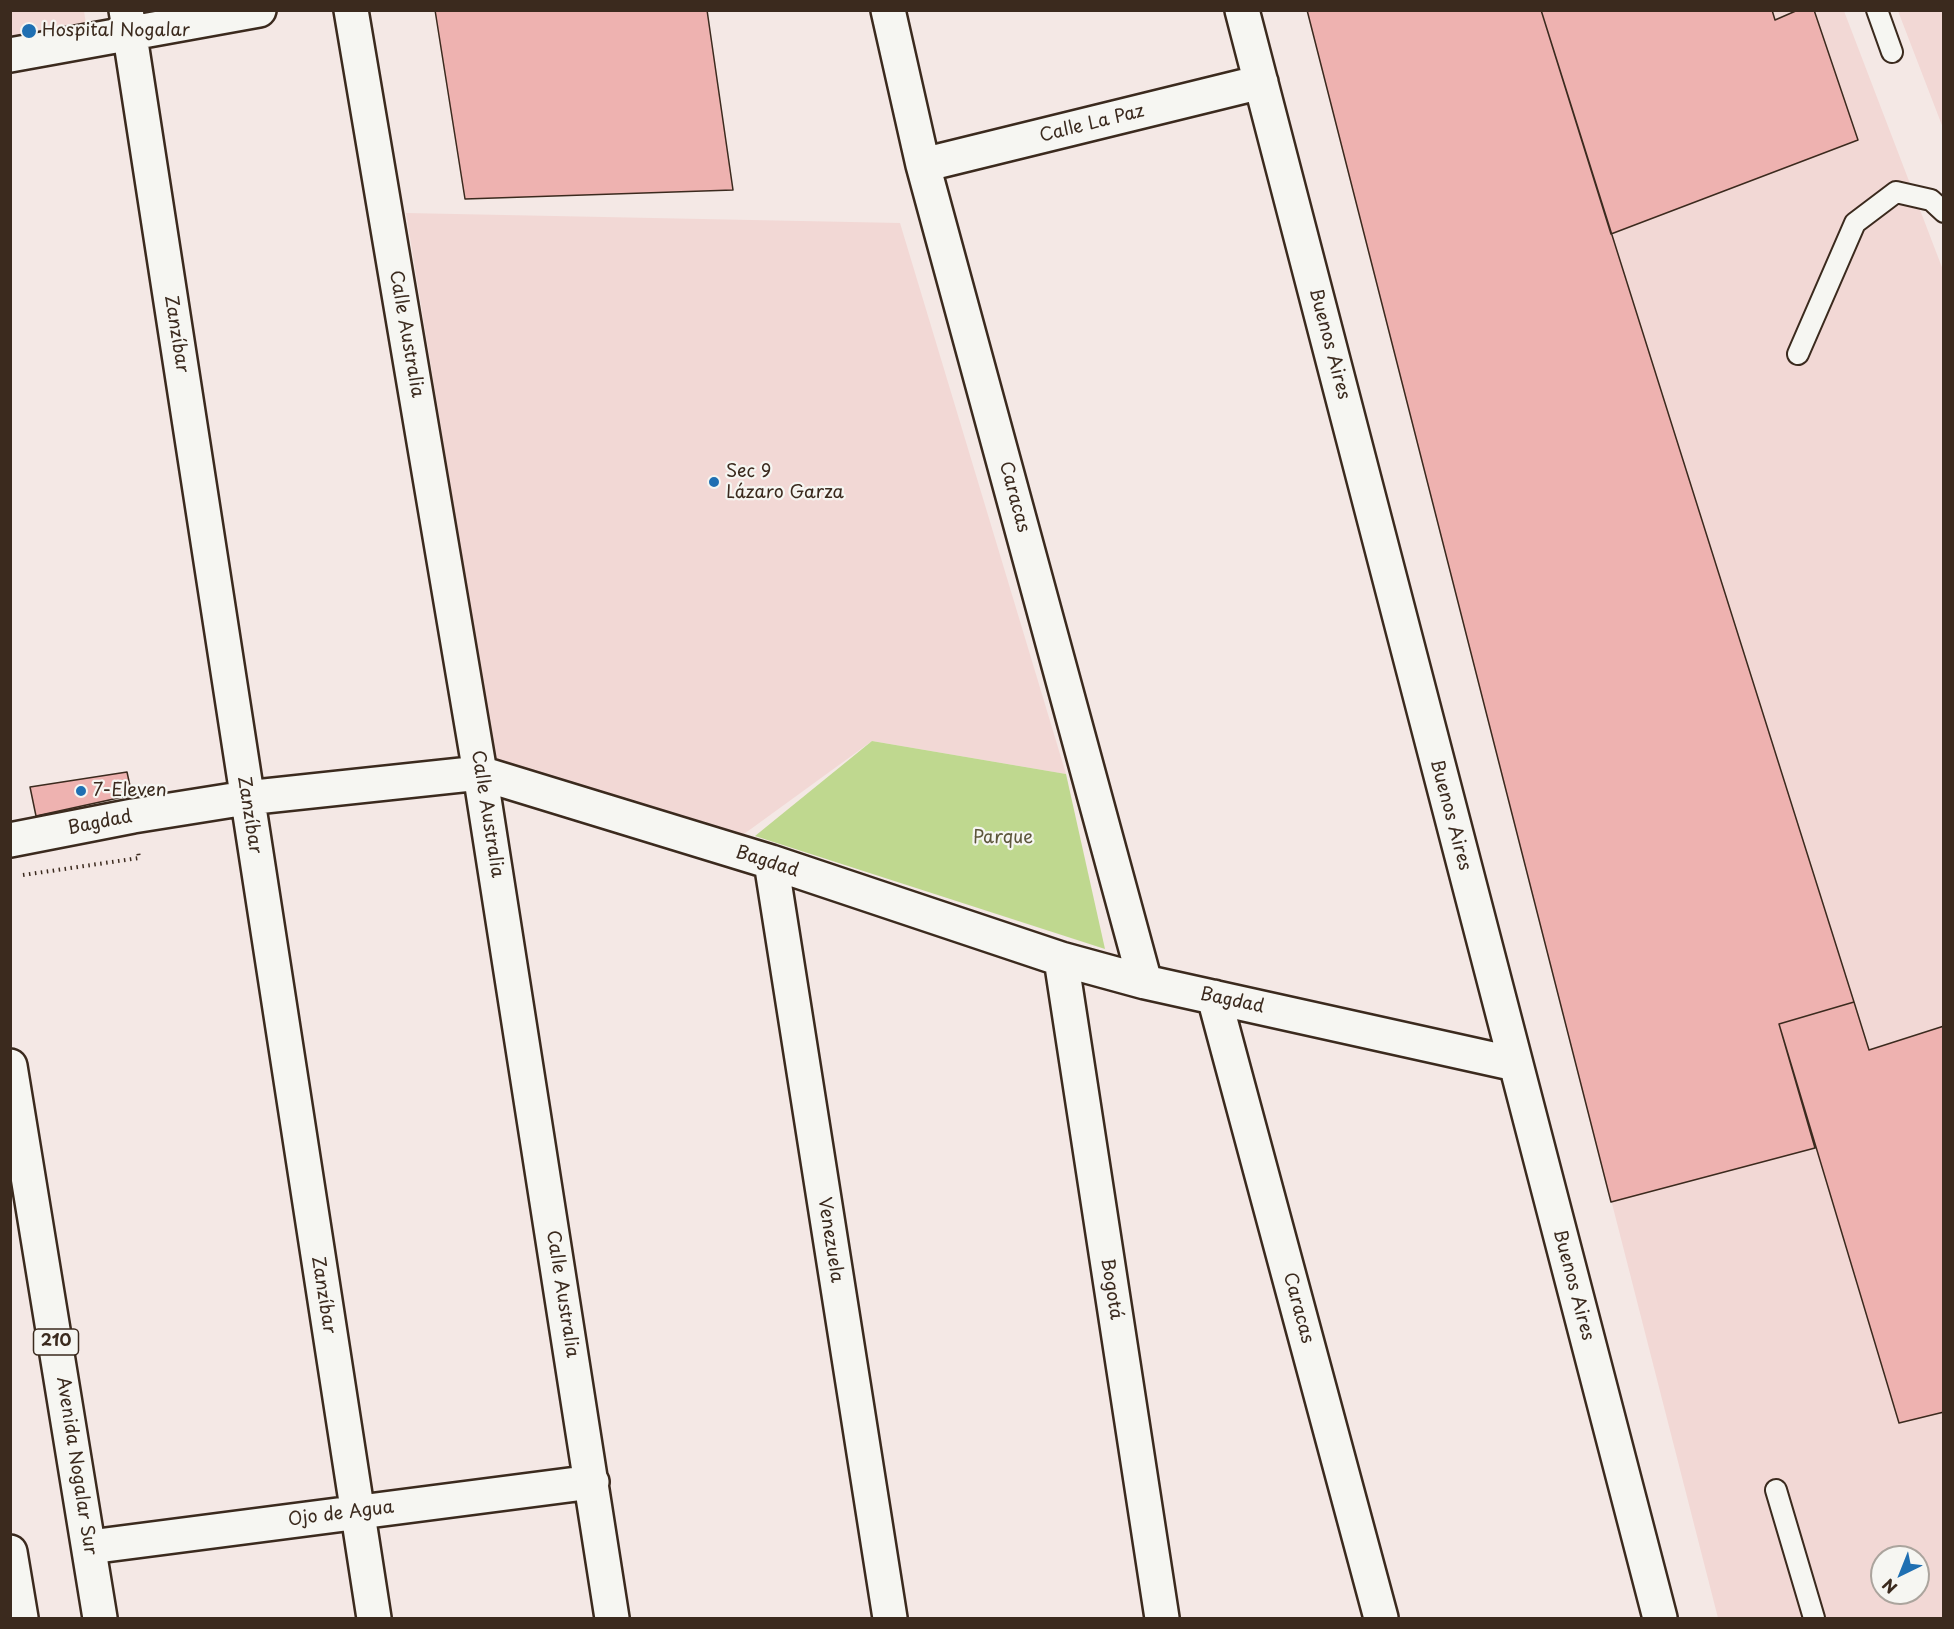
<!DOCTYPE html>
<html>
<head>
<meta charset="utf-8">
<style>
  body { margin:0 }
  #map { position:relative; width:1954px; height:1629px; overflow:hidden; background:#f4e8e5; font-family:"Playpen Sans",sans-serif }
  canvas { display:block }
  .frame { position:absolute; inset:0; border:12px solid #3b2a1e; pointer-events:none }
  .north { position:absolute; left:1870px; top:1545px; width:60px; height:60px; box-sizing:border-box; background:#f6f6f2; border:2px solid #aba49d; border-radius:50%; rotate:223deg; font-size:16px; font-weight:700; line-height:24px; text-align:center; color:#3b2a1e }
  .north::after { content:''; display:block; margin:auto; width:21px; height:27px; background:#1f6fb2; clip-path:polygon(50% 0,100% 100%,50% 72%,0 100%) }
</style>
</head>
<body>
<div id="map">
<canvas width="1954" height="1629"></canvas>
<div class="frame"></div>
<div class="north">N</div>
</div>
<script>
const ctx = document.querySelector('canvas').getContext('2d');
ctx.lineJoin = 'round';
function paint(path, color) { ctx.fillStyle = color; ctx.fill(path, 'evenodd'); }
function stroke(path, color, width, dash) { ctx.strokeStyle = color; ctx.lineWidth = width; ctx.lineCap = dash ? 'butt' : 'round'; ctx.setLineDash(dash || []); ctx.stroke(path); }
function drawText(font, color, halo, rows, align = 'center') {
  ctx.font = font + ' "Playpen Sans",sans-serif'; ctx.lineWidth = 4.5; ctx.setLineDash([]); ctx.textBaseline = 'middle'; ctx.strokeStyle = halo; ctx.fillStyle = color; for (const [text, x, y, turn = 0] of rows) {
    ctx.save(); ctx.translate(x, y); ctx.rotate((+turn || 0) * Math.PI / 180); ctx.textAlign = isNaN(turn) ? turn : align; if (halo) ctx.strokeText(text, 0, 0); ctx.fillText(text, 0, 0); ctx.restore();
  }
}
paint(new Path2D(`
  M11,11H84L86,24L11,39Z
  M1307,11H1844L1943,270V1618H1718ZM1882,1557H1918V1593H1882Z
  M1898,11H1943V128Z
  M406,213L900,223L1066,774L872,741L744,834L495,759Z`), '#f2d8d5');
paint(new Path2D(`
  M872,741L1066,774L1105,949L755,836Z`), '#bfd88f');
const building = new Path2D(`
  M435,10H707L733,190L465,199Z
  M1307,10H1541L1854,1002L1779,1024L1815,1148L1611,1202Z
  M1541,10H1772L1775,20L1798,10H1814L1858,140L1611,234Z
  M127,772L132,795L36,816L30,787Z
  M1854,1002L1869,1050L1944,1026V1412L1899,1423L1779,1024Z`);
paint(building, '#eeb2b0');
stroke(building, '#3b2a1e', 1.5);
const lane = new Path2D(`
  M1877,10L1892,52
  M1798,354L1855,223L1896,192L1931,200L1944,212
  M1776,1490L1814,1618`);
const street = new Path2D(`
  M126,10L374,1618
  M351,10L480,773L612,1618
  M888,10L923,165L1145,982
  M1242,10L1660,1618
  M10,55L259,10
  M923,165L1261,82
  M10,840L133,816L246,798L480,773L771,862L1061,959L1145,982L1515,1064
  M771,862L890,1618
  M1061,959L1162,1618
  M1214,997L1381,1618
  M90,1547L592,1482`);
const highway = new Path2D(`
  M10,1066L100,1618
  M10,1552L21,1618`);
stroke(lane, '#3b2a1e', 24);
stroke(street, '#3b2a1e', 38);
stroke(highway, '#3b2a1e', 38);
stroke(new Path2D(`
  M23,875L139,858L138,851`), '#3b2a1e', 4, [1.5, 4.5]);
stroke(lane, '#f6f6f2', 20);
stroke(street, '#f6f6f2', 33);
stroke(highway, '#f6f6f2', 33);
for (const [x, y, r, color] of [
  [29,31,8,"#1f6fb2"],
  [714,482,6,"#1f6fb2"],
  [81,791,6,"#1f6fb2"]
]) { const dot = new Path2D(); dot.arc(x, y, r, 0, 2 * Math.PI); ctx.fillStyle = color; ctx.fill(dot); stroke(dot, '#f6f6f2', 2); }
for (const [x, y, w] of [
  [56,1342,45]
]) { const box = new Path2D(); box.roundRect(x - w / 2, y - 13, w, 26, 4.5); ctx.fillStyle = '#f6f6f2'; ctx.fill(box); stroke(box, '#3b2a1e', 1.5); }
drawText('bold 16px', '#3b2a1e', null, [
  ["210",56,1342]
]);
drawText('18px', '#3b2a1e', '#f6f6f2', [
  ["Hospital Nogalar",42,31],
  ["Sec 9",726,472],
  ["Lázaro Garza",726,493],
  ["7-Eleven",93,791]
], 'left');
drawText('18px', '#3b2a1e', '#f6f6f2', [
  ["Calle La Paz",1092,124,-14],
  ["Zanzíbar",176,334,81],
  ["Calle Australia",406,334,80],
  ["Buenos Aires",1329,344,75],
  ["Caracas",1014,497,75],
  ["Calle Australia",487,814,81],
  ["Zanzíbar",249,815,81],
  ["Buenos Aires",1450,815,75],
  ["Bagdad",100,823,-11],
  ["Bagdad",767,862,18],
  ["Bagdad",1232,1001,12],
  ["Venezuela",830,1240,81],
  ["Buenos Aires",1573,1285,75],
  ["Bogotá",1111,1289,81],
  ["Calle Australia",562,1294,81],
  ["Zanzíbar",323,1295,81],
  ["Caracas",1298,1308,75],
  ["Avenida Nogalar Sur",76,1466,81],
  ["Ojo de Agua",341,1514,-7]
]);
drawText('18px', '#5c563a', '#f6f6f2', [
  ["Parque",1003,838]
]);
</script>
</body>
</html>
